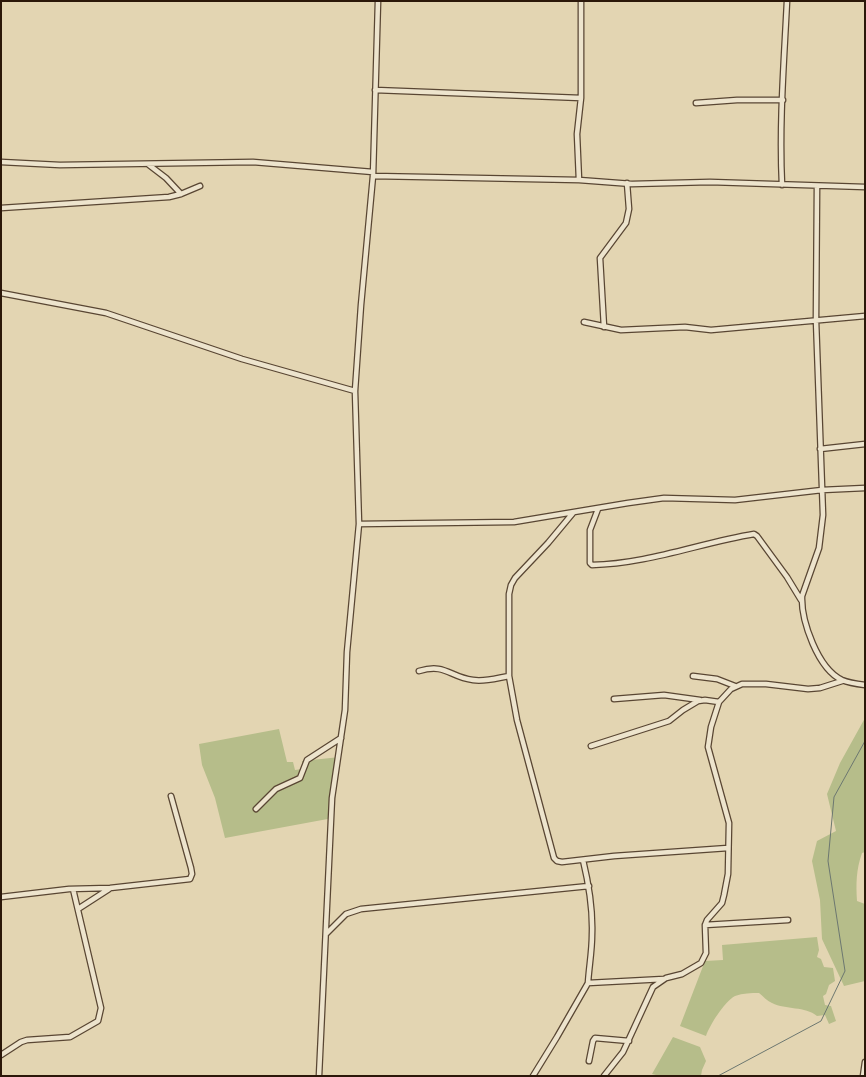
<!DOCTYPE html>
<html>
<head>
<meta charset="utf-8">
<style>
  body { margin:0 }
  #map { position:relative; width:866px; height:1077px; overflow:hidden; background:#e3d5b2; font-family:"Libre Caslon Text",serif }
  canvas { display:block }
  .frame { position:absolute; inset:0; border:2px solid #2b1709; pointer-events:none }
</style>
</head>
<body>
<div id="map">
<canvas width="866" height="1077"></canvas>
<div class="frame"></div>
</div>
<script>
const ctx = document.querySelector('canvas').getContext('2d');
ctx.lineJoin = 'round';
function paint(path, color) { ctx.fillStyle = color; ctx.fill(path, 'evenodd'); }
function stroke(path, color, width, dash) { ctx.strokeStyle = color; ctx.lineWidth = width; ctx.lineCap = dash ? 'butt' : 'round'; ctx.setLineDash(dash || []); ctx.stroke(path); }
paint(new Path2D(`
  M865,718V852L862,853C856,870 856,884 857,901L865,904V981L844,986L822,939L820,900L812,861L817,841L836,831L827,794L840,763Z
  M279,729L287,762H293L295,770L302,769V761L340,757L333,818L225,838L215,798L202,765L199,744Z
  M817,937L819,950L817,957L821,959L824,967L833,968L835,981L829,985L826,994L823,996L825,1005L831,1006L836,1021L829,1024L825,1015L817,1016C805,1006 786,1010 772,1003C767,1001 763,996 759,993C751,993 743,993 735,996C724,1002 710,1025 706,1036L680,1026L705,961L723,960L722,945Z
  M673,1037L700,1047L706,1061L702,1070L701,1076H660L652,1074Z`), '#b6bd8a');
stroke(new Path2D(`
  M718,1076L821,1021L845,971L828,861L834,797L865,741`), '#6c7770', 1);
const minor = new Path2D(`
  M375,90L581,98
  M696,103L737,100H783
  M1,162L60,165L253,162L373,172
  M149,165L166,178L181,194
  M373,176L579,180L632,184L710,182L865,187
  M579,180L577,134L581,98V1
  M782,185C779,124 784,62 787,1
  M817,186L816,320L823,515L819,548L802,596C801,621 818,669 842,680C849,683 857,684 865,685
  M1,208L169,197L181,194L200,186
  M1,293L106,313L242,359L355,391
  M584,322L621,330L685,327L711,330L865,316
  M604,327L600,258L626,223L629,209L627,183
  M820,449L865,444
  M598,509L590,530V563L592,565C647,564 700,543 754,534L757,536L787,577L801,600
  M573,513L548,543L515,578L511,585L509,594V676L517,720L554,858L557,861L562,862L614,856L728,848
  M359,524L514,522L628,503L664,498L735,500L822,490L865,488
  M419,671C446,663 449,677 473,680C485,682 497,678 509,676
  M693,676L717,679L735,686
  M614,699L664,695L700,700
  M591,746L669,721L683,710L698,701L705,700L719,702
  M256,809L276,789L300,778L307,760L341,738
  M583,860C589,885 593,910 592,935C592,951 589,967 588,983
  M1,897L69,889L110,888L190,879L192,874L191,868L171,796
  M78,909L109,889
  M705,925L788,920
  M326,934L346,914L361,909L589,886
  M1,1055L21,1042L27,1040L70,1037L98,1021L101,1008L73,889
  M589,1061L593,1041L595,1038L629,1041
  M319,1076L332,798L345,710L347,652L359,524L355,391L361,305L373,176L378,1
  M533,1076L557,1037L588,983L664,979
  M604,1076L623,1052L653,987L666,978L682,974L701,963L706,953L705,925L707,920L722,903L724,895L728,874L729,823L708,747L711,727L719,702L731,689L742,684H766L808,689L820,688L842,681
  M863,1076L865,1062`);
stroke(minor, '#594633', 7);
stroke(minor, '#ede4cd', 4.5);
</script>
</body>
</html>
